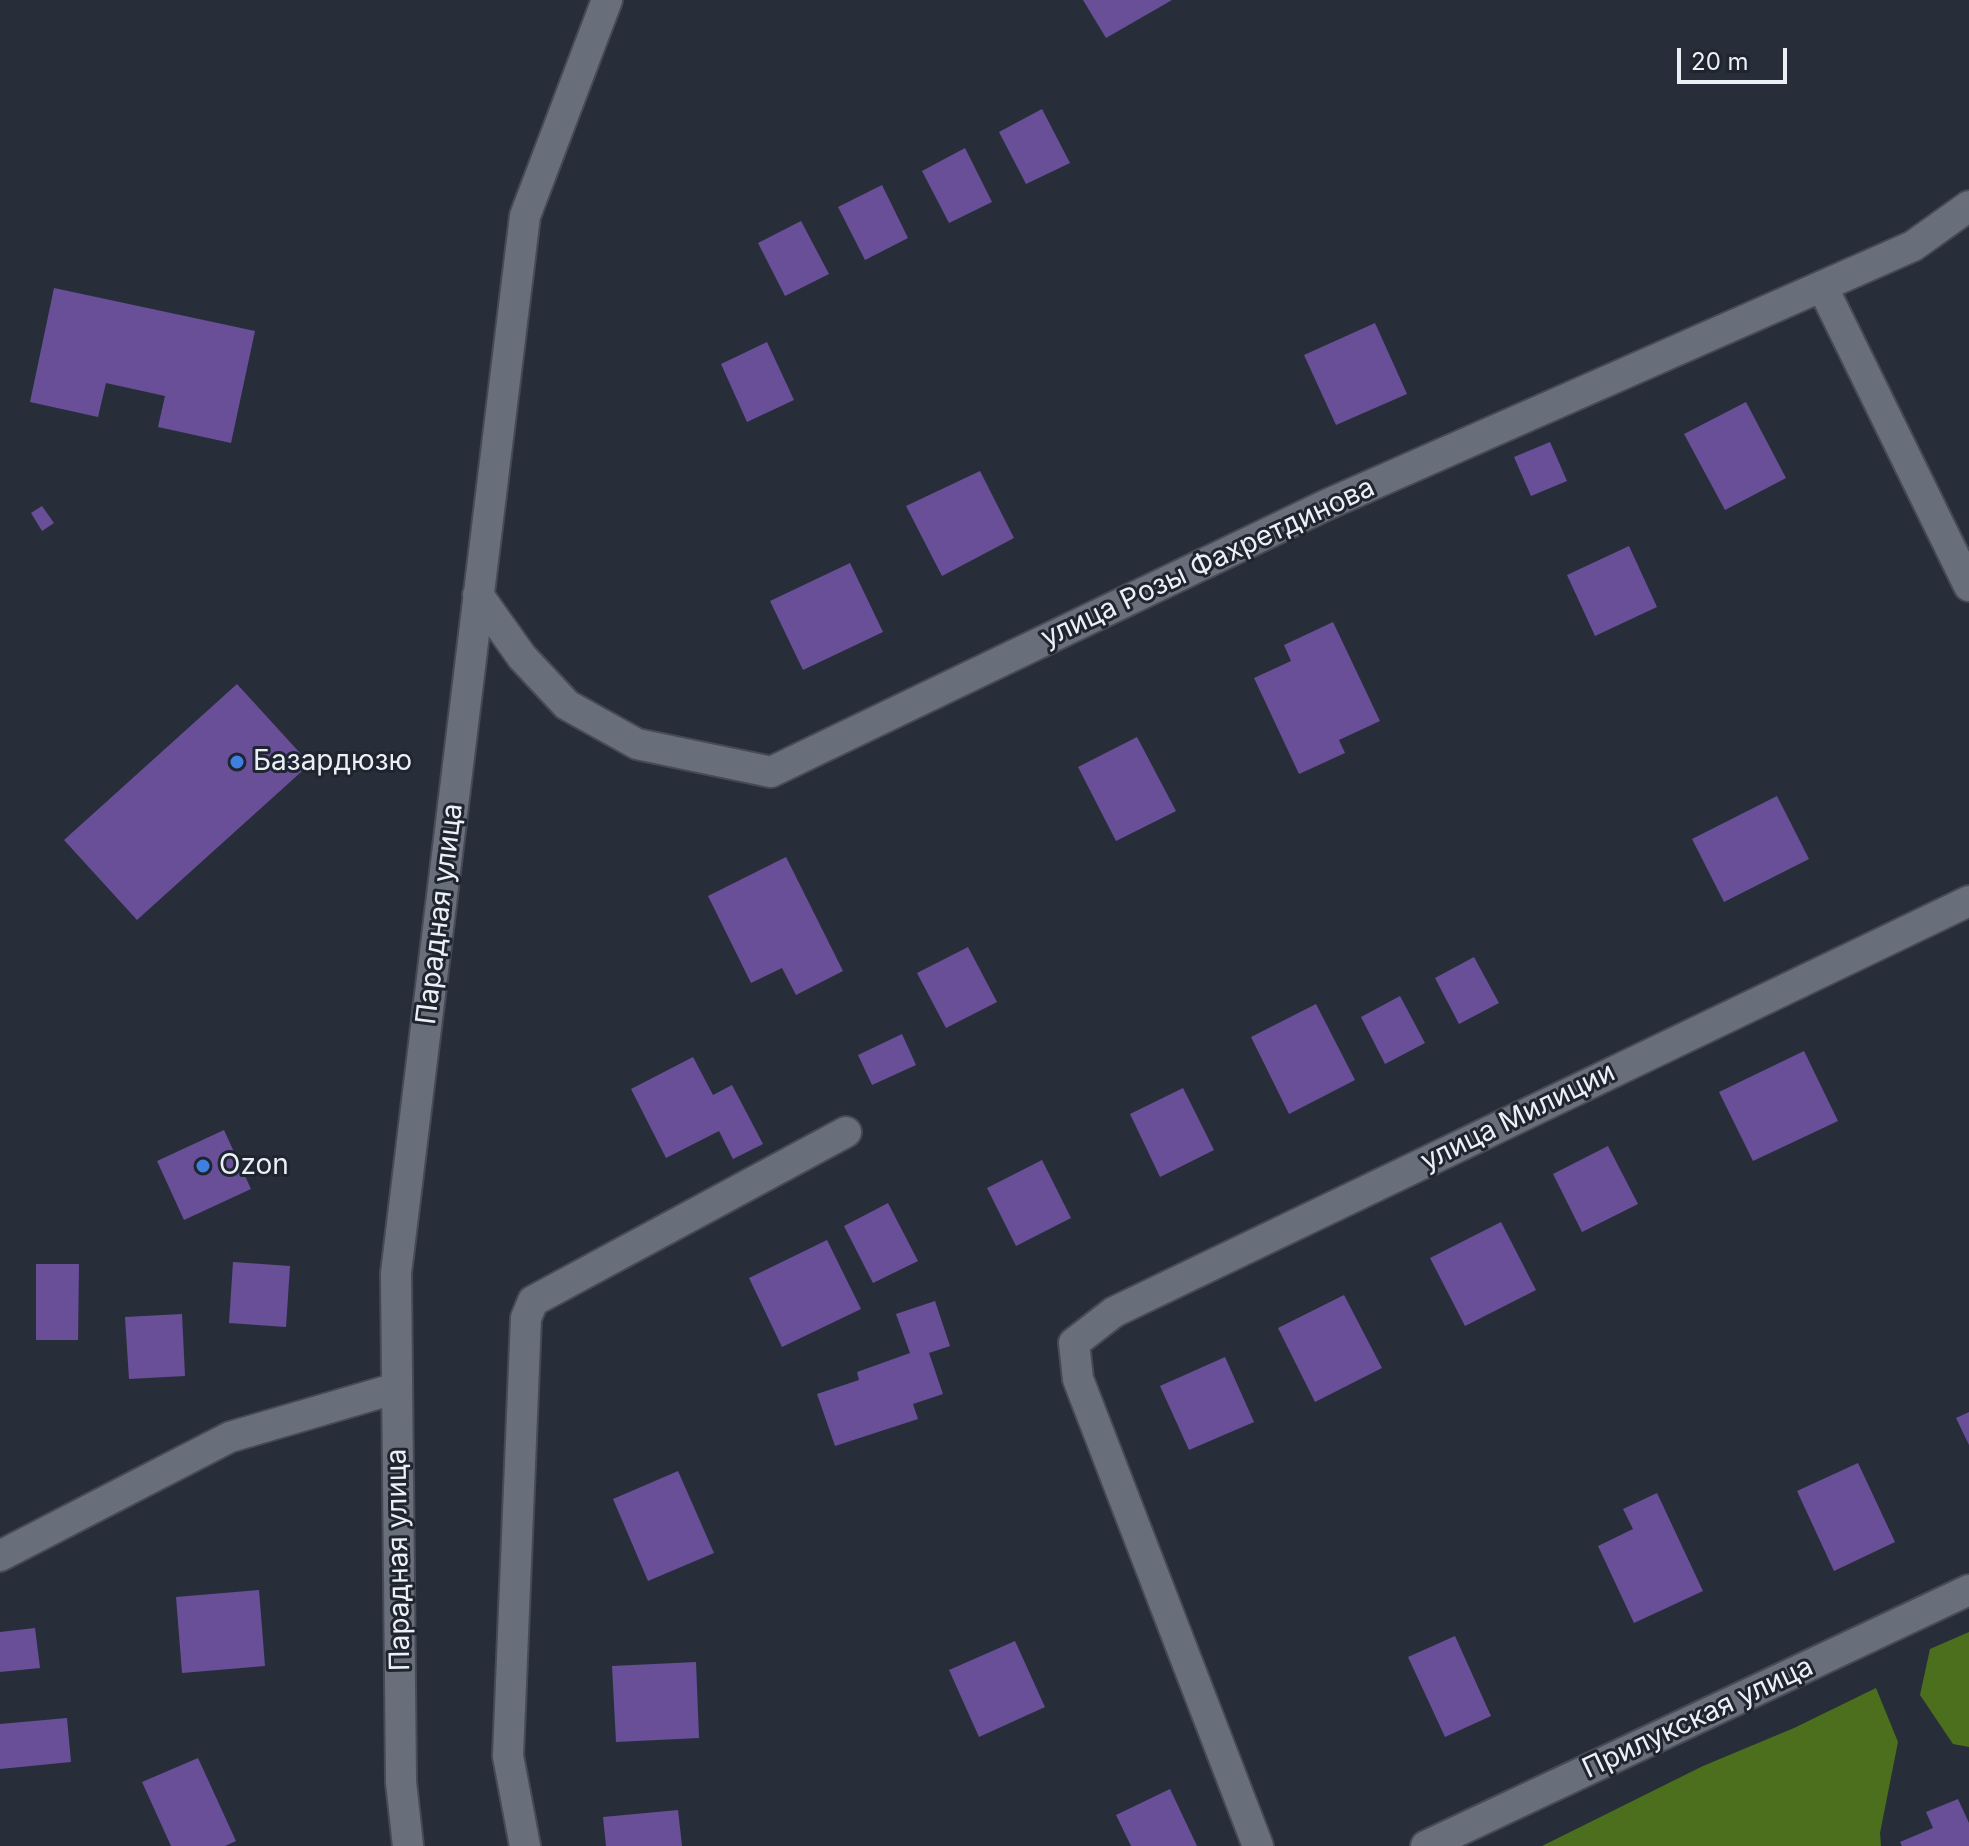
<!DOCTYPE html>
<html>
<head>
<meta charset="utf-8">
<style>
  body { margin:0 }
  #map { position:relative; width:1969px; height:1846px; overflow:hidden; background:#282e39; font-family:Inter,sans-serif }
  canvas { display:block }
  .scale { position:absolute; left:1677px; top:48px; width:110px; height:36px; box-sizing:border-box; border:4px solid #ebf0f7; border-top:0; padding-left:10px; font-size:24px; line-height:28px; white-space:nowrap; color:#ebf0f7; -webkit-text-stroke:6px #1e252f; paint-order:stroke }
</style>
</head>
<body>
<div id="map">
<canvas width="1969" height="1846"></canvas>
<div class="scale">20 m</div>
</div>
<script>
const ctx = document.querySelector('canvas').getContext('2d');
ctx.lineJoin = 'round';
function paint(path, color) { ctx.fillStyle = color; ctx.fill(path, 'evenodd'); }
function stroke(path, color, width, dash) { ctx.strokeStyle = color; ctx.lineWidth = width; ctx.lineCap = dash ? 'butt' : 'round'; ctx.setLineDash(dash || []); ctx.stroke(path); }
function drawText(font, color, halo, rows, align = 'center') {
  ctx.font = font + ' Inter,sans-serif'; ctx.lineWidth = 6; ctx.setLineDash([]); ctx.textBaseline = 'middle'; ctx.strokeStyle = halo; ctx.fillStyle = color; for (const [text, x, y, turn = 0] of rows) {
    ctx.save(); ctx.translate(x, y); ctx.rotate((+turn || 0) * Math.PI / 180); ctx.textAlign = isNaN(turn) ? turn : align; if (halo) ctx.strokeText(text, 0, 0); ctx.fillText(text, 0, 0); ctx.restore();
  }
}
paint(new Path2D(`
  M1969,1632V1747L1953,1744L1920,1695L1930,1649Z
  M1876,1688L1898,1742L1880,1833L1881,1846H1542L1703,1766L1794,1728Z`), '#4b6f1d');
paint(new Path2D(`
  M1083,0H1172L1106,38Z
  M1042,109L1070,163L1026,184L999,132Z
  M965,148L992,202L949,223L922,171Z
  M882,185L908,238L865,260L838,207Z
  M801,221L829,274L785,296L758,243Z
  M54,288L255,331L231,443L158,427L165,396L106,383L98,417L30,402Z
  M1375,323L1407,394L1336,425L1304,355Z
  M767,342L794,400L747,422L721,364Z
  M1746,402L1786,478L1725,510L1684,434Z
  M1550,442L1567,481L1531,496L1514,457Z
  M980,471L1014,538L942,576L906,506Z
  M42,506L54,523L42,531L31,513Z
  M1629,546L1657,607L1595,636L1567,575Z
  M850,563L883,632L803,670L770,601Z
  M1333,622L1380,721L1339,740L1345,753L1299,774L1254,678L1291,661L1284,645Z
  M237,684L310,764L137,920L64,840Z
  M1137,737L1176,811L1116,841L1078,767Z
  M1777,796L1809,859L1724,902L1692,839Z
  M786,857L843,971L796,995L782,968L751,983L708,896Z
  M968,947L997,1002L946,1028L917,973Z
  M1474,957L1499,1003L1459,1024L1435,978Z
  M1400,996L1425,1043L1385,1064L1361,1017Z
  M1316,1004L1355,1080L1289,1114L1251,1037Z
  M902,1034L916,1065L872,1085L858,1055Z
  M1804,1051L1838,1121L1753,1161L1719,1092Z
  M693,1057L713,1095L732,1085L763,1144L733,1159L719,1131L666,1158L631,1089Z
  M1183,1088L1214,1150L1160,1177L1130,1114Z
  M224,1130L251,1189L184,1220L157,1161Z
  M1608,1146L1638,1204L1582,1232L1553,1174Z
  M1042,1160L1071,1218L1016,1246L987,1188Z
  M888,1203L918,1261L873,1283L844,1226Z
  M1501,1222L1536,1290L1465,1326L1430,1258Z
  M827,1240L861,1309L782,1347L749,1278Z
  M233,1262L290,1266L286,1327L229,1323Z
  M36,1264H79L78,1340H36Z
  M1344,1295L1382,1368L1315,1402L1278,1328Z
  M935,1301L950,1346L929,1353L943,1394L913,1404L918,1419L835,1446L817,1394L859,1380L857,1372L910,1353L896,1314Z
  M182,1314L185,1376L129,1379L125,1317Z
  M1225,1357L1254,1422L1189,1450L1160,1386Z
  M1969,1412V1445L1956,1418Z
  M1858,1463L1895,1542L1834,1571L1797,1491Z
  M678,1471L714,1553L648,1581L613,1499Z
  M1657,1493L1703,1591L1634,1623L1598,1546L1633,1529L1623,1509Z
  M259,1590L265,1666L182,1673L176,1597Z
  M35,1628L40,1668L0,1672V1632Z
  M1455,1636L1491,1716L1445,1737L1408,1657Z
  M1015,1641L1045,1707L979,1737L949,1670Z
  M696,1662L699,1738L616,1742L612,1666Z
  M67,1718L71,1762L0,1769V1724Z
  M198,1758L236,1841L225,1846H171L142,1782Z
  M1170,1789L1197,1846H1131L1116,1815Z
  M1958,1799L1969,1823V1846H1902L1900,1842L1933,1828L1926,1812Z
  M678,1810L682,1846H606L603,1817Z`), '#684f98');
const street = new Path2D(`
  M1822,286L1969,586
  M478,595L522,657L567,705L637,744L771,772L1326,505L1913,246L1969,206
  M0,1556L230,1437L397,1388
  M408,1846L401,1782L396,1273L525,216L607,0
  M525,1846L508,1756L526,1318L533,1301L846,1132
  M1258,1846L1078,1379L1074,1343L1114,1312L1969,901
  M1426,1846L1969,1590`);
stroke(street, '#454a54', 34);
stroke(street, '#686f7b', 30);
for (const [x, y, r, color] of [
  [237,762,8,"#3f7fe0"],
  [203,1166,8,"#3f7fe0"]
]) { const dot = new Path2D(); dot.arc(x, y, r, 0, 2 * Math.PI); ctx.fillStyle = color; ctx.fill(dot); stroke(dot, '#1e252f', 3); }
drawText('28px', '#ebf0f7', '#1e252f', [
  ["улица Розы Фахретдинова",1208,563,-25],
  ["Парадная улица",440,914,-83],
  ["улица Милиции",1518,1117,-26],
  ["Парадная улица",399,1560,-91],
  ["Прилукская улица",1698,1718,-25]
]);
drawText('28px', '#ebf0f7', '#1e252f', [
  ["Базардюзю",253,762],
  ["Ozon",219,1166]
], 'left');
</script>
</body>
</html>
